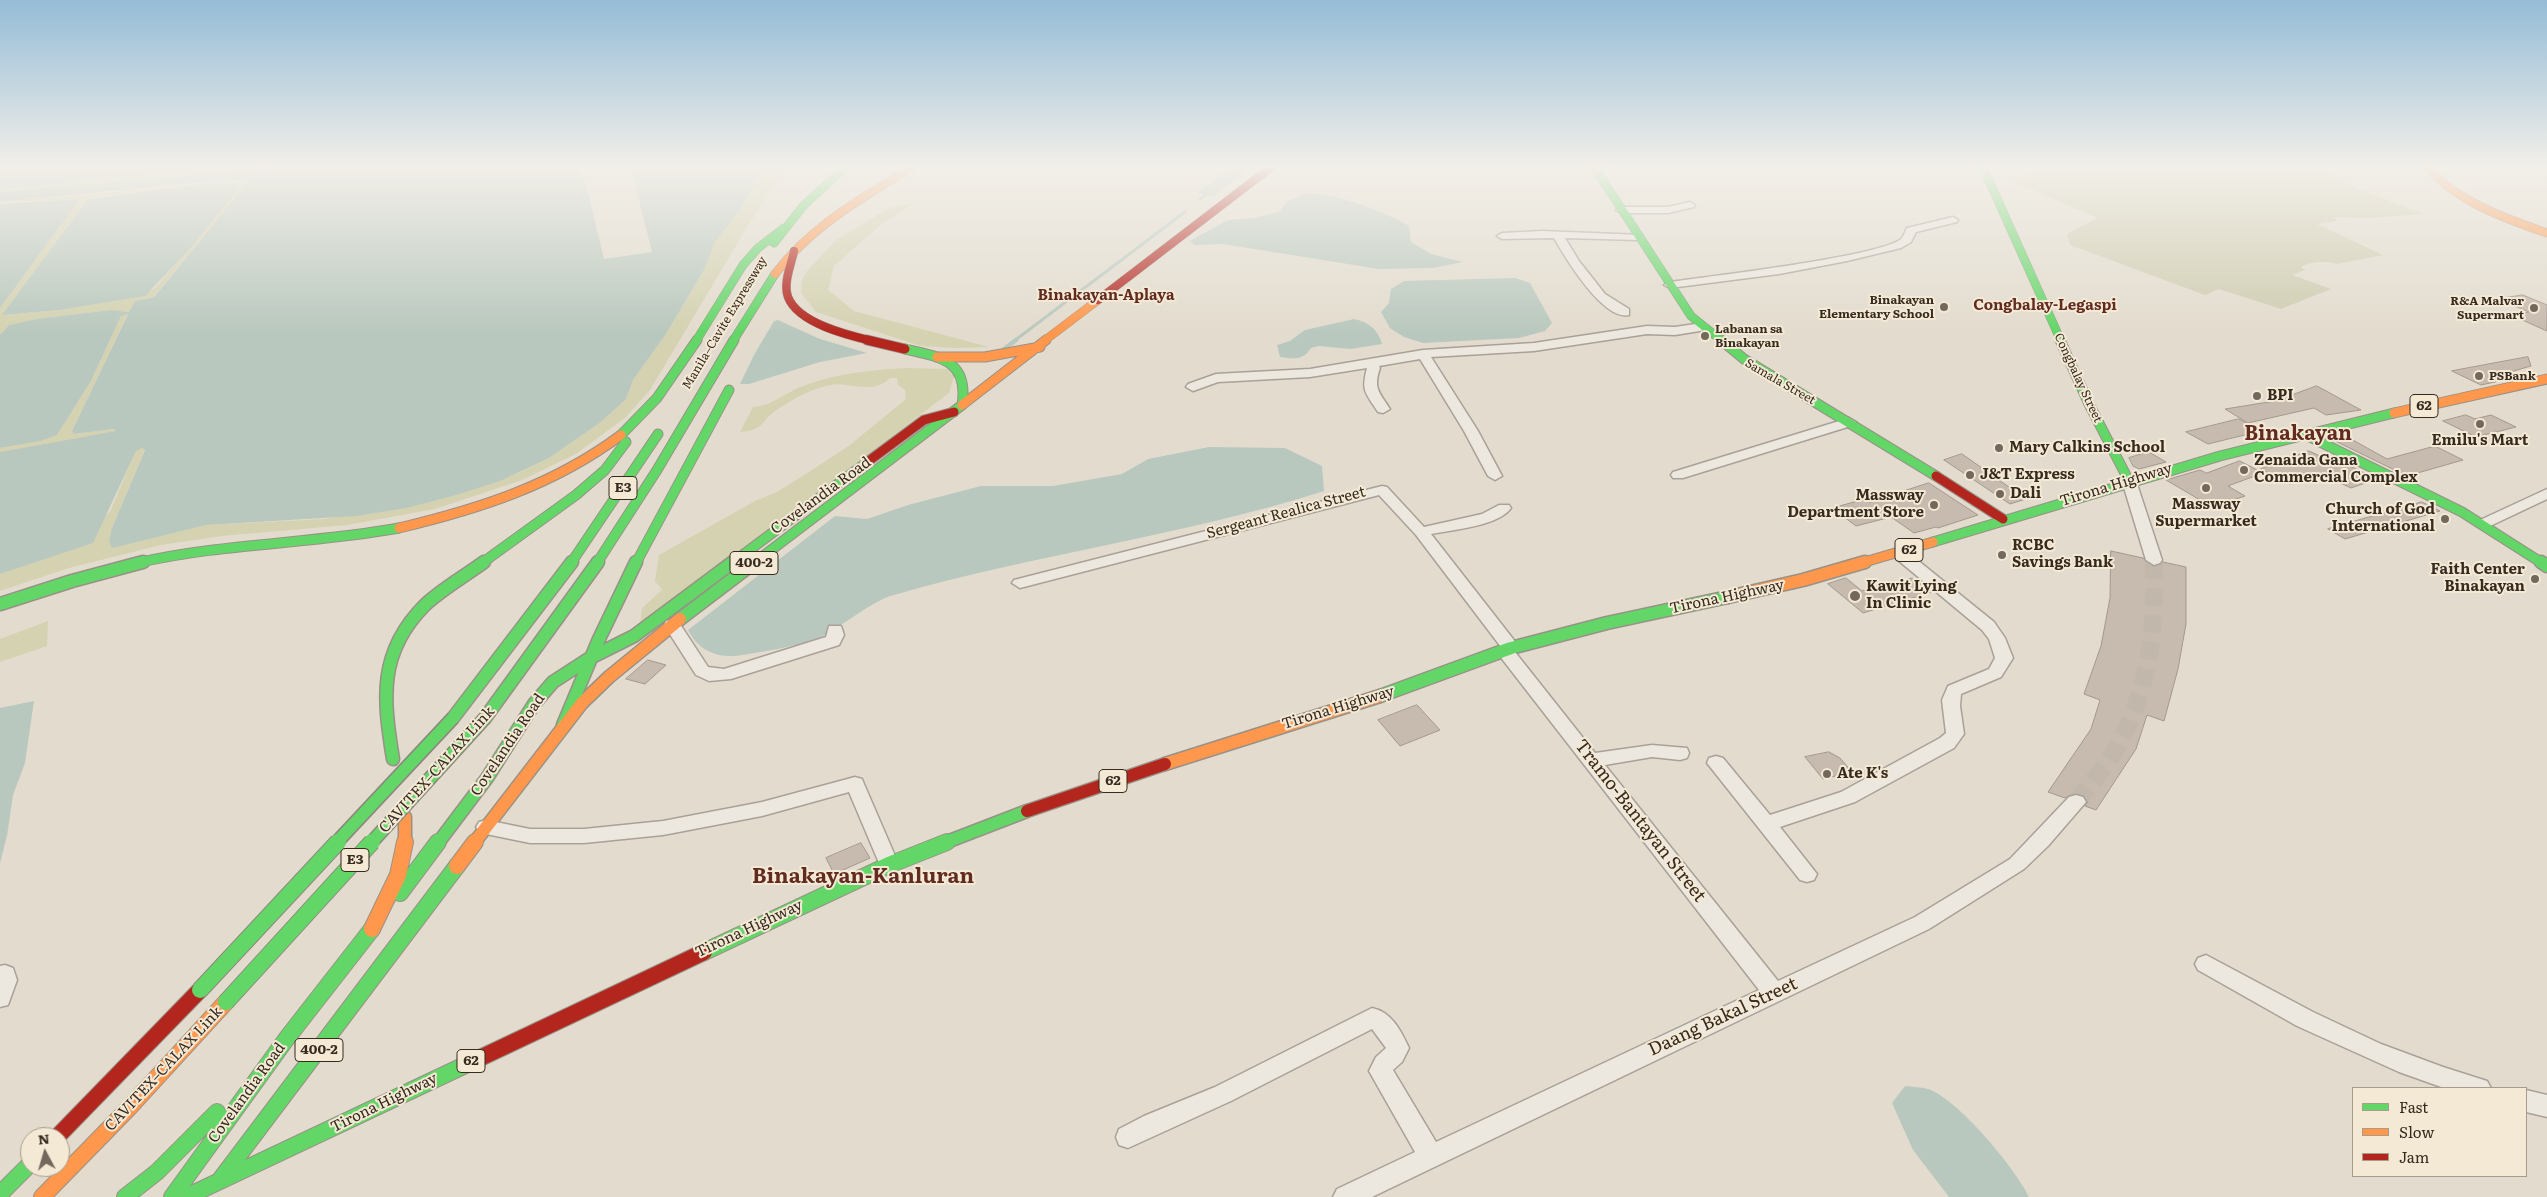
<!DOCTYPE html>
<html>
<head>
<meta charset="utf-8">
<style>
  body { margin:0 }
  #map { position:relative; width:2547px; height:1197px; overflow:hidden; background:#e3dcce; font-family:Literata,serif }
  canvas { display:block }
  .legend { position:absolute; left:2352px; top:1087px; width:175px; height:90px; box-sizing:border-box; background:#f4e9d5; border:1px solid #a89d8c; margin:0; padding:6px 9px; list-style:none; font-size:15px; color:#372a1f }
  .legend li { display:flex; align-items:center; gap:10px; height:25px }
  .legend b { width:25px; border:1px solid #a89d8c }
  .north { position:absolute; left:20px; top:1127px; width:50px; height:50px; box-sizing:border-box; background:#f4e9d5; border:1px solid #a89d8c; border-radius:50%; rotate:354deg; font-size:14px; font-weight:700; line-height:20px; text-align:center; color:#372a1f }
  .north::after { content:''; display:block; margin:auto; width:18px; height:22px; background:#73685c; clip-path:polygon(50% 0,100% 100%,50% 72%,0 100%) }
</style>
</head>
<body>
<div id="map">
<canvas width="2547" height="1197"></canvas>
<ul class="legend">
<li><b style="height:6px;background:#63d668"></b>Fast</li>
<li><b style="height:6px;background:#ff974d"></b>Slow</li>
<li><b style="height:6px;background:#b3261e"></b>Jam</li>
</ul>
<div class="north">N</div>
</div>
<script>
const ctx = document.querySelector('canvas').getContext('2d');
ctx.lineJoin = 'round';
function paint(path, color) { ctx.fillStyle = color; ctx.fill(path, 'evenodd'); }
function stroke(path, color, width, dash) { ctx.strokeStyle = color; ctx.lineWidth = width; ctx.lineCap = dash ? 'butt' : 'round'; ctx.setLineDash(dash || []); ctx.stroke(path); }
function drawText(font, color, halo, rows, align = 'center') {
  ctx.font = font + ' Literata,serif'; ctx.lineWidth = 4; ctx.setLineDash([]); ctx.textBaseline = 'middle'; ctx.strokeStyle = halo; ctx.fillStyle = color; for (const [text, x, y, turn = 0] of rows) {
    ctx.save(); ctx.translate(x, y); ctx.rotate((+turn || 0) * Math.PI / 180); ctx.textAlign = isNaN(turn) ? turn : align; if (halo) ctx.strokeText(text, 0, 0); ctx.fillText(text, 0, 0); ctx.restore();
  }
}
paint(new Path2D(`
  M122,165H130L123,166L108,179L269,165L264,168L0,192V189L97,181Z
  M766,165H788L749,224L650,390L626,417L576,454L522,480L435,509L347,525L222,536L161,545L69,568L0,591V574L40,560L110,512L136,450L142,448L145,449L112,528L147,538L206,525L324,519L453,496L518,473L549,458L601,422L626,399L633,380L666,334L705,268L715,242L741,208Z
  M251,180L153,297L135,301L129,312L111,310L36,319L9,325L0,335V308L80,199L0,202ZM210,183H244L155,288L139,297L60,310L3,315L83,205L93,197Z
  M914,203L883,223L834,266L828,290L854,311L989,347L955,348L921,346L816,312L801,293L802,280L807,271L836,240L891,207Z
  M128,313L72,431L73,434L114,429L117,431L0,452V448L41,441L57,435L91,381L121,316Z
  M908,368L947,369L954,376L949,393L640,627L642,608L662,590L655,581L659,555L755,501L777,492L812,470L850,445L906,399L905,390L898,385L897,378H890C872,396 849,381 831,385C813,388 793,399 778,409C759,421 766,430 740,432L753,407C772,406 786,392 803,386C838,373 871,370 908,368Z
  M48,621L47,646L0,662V639Z`), '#d4d2b1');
paint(new Path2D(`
  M2072,165H2312L2349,185L2423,214L2368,218L2333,217L2338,221L2317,224L2383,255L2337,264C2326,261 2310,261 2301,267L2305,270L2292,275L2331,289L2281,309L2219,289L2205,295L2070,245L2067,234L2098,218L2013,182L2033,172Z`), '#ceccb0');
paint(new Path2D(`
  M3,165H122L97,181L0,189V167Z
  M130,165H262L107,179L121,167Z
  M269,165H579L587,188L604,259L652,252L630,165H766L741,208L715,242L705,268L666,334L633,380L626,399L601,422L549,458L500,481L453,496L406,508L356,516L206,525L112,548L109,541L112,528L145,450L142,448L136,451L93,543L0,574V452L116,431L114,429L73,434L72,431L128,314L121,316L91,381L57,435L41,441L0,448V335L9,325L36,319L111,310L129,312L135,301L154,297L250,180L192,183L0,202V192L264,168Z
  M1236,165H1257L1213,197L1197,192Z
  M210,183H244L186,253L145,296L60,310L2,315L88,199Z
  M1306,193C1342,195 1378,209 1409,226L1411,242L1431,254L1463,262L1433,268L1379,269L1223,244L1194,245L1190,241L1228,220L1254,218L1279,212L1288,201Z
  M80,199L0,308V204Z
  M1515,278L1530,283L1552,323L1545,331L1519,338L1423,343L1404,337L1390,328L1381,312L1389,303L1391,289L1404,281Z
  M1354,319C1368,322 1378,329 1382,344L1351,349L1319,346L1311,348C1303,361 1294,359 1280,357L1277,345L1290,341L1305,330Z
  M778,320L820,339L867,353L820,362L749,384H740L754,355L774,321Z
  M1209,447L1285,448L1322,466L1324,491C1183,536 1036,554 894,595C871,601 842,627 819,638C808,644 748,655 734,656C713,657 697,648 688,630L835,516L867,519L908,505L981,486H1053L1122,474L1148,459Z
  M34,701L25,763L13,795L7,836L0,863V708Z
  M1905,1086C1912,1087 1921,1087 1928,1089C1958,1099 2015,1168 2029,1197H1949L1913,1150L1892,1103Z`), '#b9c8be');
stroke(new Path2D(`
  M1200,199L1209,192
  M1014,341L1185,212`), '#b9c8be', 3);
stroke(new Path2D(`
  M1004,349L1016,340`), '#b9c8be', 4.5);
const building = new Path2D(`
  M2523,295L2547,305V331L2511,315L2529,312L2498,299Z
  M2528,357L2531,366L2496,376L2504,380L2481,385L2452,371Z
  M2317,386L2361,410L2326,415L2314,408L2248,423L2225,409L2275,401Z
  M2466,415L2475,419L2491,415L2516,427L2476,437L2443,421Z
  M2239,419L2261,431L2208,444L2186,432Z
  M2342,434L2387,459L2435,446L2463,460L2407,476L2331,439V436Z
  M2309,451L2331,461V457L2377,479L2351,488L2319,473L2290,484L2261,469Z
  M2149,452L2166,462L2139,469L2133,466L2129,458Z
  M1962,454L2026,499L2010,504L1944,460Z
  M2240,461L2263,473L2228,486L2245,496L2212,507L2166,480L2200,470L2206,473Z
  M1929,483L1978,515L1938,528L1936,527L1914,533L1891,517L1856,526L1832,508L1865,499L1869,502Z
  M2422,502L2440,511L2345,539L2328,529Z
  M2111,551L2143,558L2153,567L2163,562L2186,567V624L2178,669L2164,721L2147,715L2136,749L2096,810L2085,806L2088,802L2084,795L2075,793L2065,798L2048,792L2091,729L2100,700L2084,694L2101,646L2110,598Z
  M1846,578L1862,591L1912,578L1932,592L1863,613L1828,584Z
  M648,660L666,665L645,684L626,679Z
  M1417,705L1440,730L1400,746L1378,720Z
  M1829,752L1840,758L1852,772L1823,779L1805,757Z
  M861,843L870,858L834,874L826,858Z`);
paint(building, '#c7baaf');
stroke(building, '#a4988d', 1);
stroke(new Path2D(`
  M2154,560V563`), '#c1b8ab', 14, [14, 7]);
stroke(new Path2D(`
  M2076,802C2087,787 2101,773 2111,757C2149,697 2156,631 2154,562`), '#c1b8ab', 18, [18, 9]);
const street = new Path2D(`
  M1690,202L1695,205L1694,207L1668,213H1621L1616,210L1621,207H1668Z
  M1953,217L1958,220L1957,222L1916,232L1911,242L1901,248L1847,261L1779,274L1670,288L1664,285L1670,282C1703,277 1887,256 1902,238C1904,236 1905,231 1907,228Z
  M1542,231L1642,235L1643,237L1638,240L1565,238L1579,261L1605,294L1629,309V315C1603,321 1565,257 1554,238L1502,239L1497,236L1502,233Z
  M1702,323L1708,327L1706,330L1675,335L1647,334L1534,351L1431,357L1478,431L1502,476L1495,480L1488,476L1464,431L1420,359L1379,366L1380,368C1373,388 1379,392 1390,409L1383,413L1378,412C1365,392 1361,391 1367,368L1310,377L1218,382L1193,391L1186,387L1188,384L1216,374L1310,369L1423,350L1534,343L1647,326L1675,327Z
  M1849,418L1856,422L1854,425L1683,478H1673L1671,475L1673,472Z
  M2129,477L2136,481L2162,560L2160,563L2154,565L2146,560L2122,481Z
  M1382,486L1387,487L1424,527L1482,514L1499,505H1509L1511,508C1499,526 1452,530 1431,534L1517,644L1519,648L1515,652L1595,753L1652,745L1687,748L1689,753L1687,758L1680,760L1652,757L1605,765L1778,981L1915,917L2010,859L2069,797L2076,795L2083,797L2086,802L2048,846L2024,869L1929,929L1372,1197H1333L1337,1189L1415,1152L1369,1071L1376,1057L1386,1048L1372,1029L1231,1101L1128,1148L1119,1145L1116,1137L1119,1129L1144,1116L1215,1087L1372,1008C1392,1012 1401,1031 1409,1048L1402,1062L1393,1070L1436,1142L1759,990L1499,655L1496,651L1501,647L1416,535L1379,495L1020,588L1012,583L1014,580Z
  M2547,489V499L2488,527L2483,529L2475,524L2478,521Z
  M1899,548L1905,550L1994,622L2005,638L2013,658L2001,677L1961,694L1960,706L1964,734L1954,748L1855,802L1780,827L1817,874L1814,880L1807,882L1800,880L1707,763L1709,758L1716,756L1723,758L1770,815L1841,792L1940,738L1946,733L1942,700L1948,686L1989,669L1995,658L1989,639L1982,630L1893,556L1891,553Z
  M672,620L678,621L708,667L724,669L826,637L829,626H841L844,635L839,645L731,679L709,681L696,675L664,625L666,621Z
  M855,777L862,779L864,784L899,865L896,870L889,873L882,870L849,792L762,816L663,835L584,843H530L486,834L479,832L476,827L479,822L486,820L530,829H584L663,821L762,802Z
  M2206,955L2313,1012L2381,1044L2443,1067L2487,1081L2491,1088H2444L2399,1072L2297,1026L2198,970L2195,964L2198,958Z
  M5,965L13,968L17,980L8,1005L0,1007V966Z
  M2526,1090L2547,1095V1117L2526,1112Z`);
const fastFar3 = new Path2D(`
  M1593,165L1691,316L1722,341
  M1982,165L2061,341
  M774,243L804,205L848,165
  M696,341L743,265L758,248L784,228
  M733,341L775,274`);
const fastFar2 = new Path2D(`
  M1721,340L1744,359L1936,476
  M2060,340L2089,404L2129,481
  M905,349C941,357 969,361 962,405
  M2302,433L2462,512L2542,563
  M621,435L657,398L697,340
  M1933,542L2220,456L2394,413
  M137,563C223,543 312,544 399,528
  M482,563L576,495L605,470L626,442
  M571,563L658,434
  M597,563L657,470L734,340
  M636,563L729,390
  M732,563L870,460
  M754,563L962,405`);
const fastFar1 = new Path2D(`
  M2541,562L2547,566
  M0,604L72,581L143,562
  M680,619L755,562
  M1380,696L1511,648L1607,623L1728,597
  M453,718L572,562
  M485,718L598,562
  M563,725L599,639L636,562
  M393,759C383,698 378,652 425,605C442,589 465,576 484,562
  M438,843L487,778L534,704L553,682L590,658L634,636L733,562
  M944,843L1027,811`);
const fast = new Path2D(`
  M400,893L438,842
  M704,952L889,865L947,842
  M220,1180L457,866
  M0,1194L30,1164
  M125,1197L157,1172L217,1112
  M172,1197L287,1038L372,929
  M186,1197L480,1058`);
const slowFar3 = new Path2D(`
  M2425,165C2458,202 2501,217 2547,233
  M775,274C812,225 864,197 915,165
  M1044,341L1098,300`);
const slowFar2 = new Path2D(`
  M937,357H985L1040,347
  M962,405L1046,340
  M2394,413L2547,379
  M399,528C479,509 554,485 621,435
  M1861,563L1933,542`);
const slowFar1 = new Path2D(`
  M1728,597L1803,580L1865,562
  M1165,764L1380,696
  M405,817V843
  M474,843L582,703L609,677L680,619`);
const slow = new Path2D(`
  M457,866L475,842
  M372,929L398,875L405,842
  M42,1197L128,1109L226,1002`);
const jamFar3 = new Path2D(`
  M794,251C791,265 783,283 788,297C798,323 847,335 872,341
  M1098,300L1274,165`);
const jamFar2 = new Path2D(`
  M867,340L905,349
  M870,460L924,420L954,412
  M1936,476L2003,519`);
const jamFar1 = new Path2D(`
  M1027,811L1165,764`);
const jam = new Path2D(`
  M480,1058L704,952
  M57,1137L200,990`);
stroke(street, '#a9a197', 3);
stroke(fastFar3, '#989187', 9);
stroke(fastFar2, '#989187', 11);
stroke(fastFar1, '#989187', 15);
stroke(fast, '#989187', 18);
stroke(slowFar3, '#989187', 9);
stroke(slowFar2, '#989187', 11);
stroke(slowFar1, '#989187', 15);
stroke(slow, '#989187', 18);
stroke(jamFar3, '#989187', 9);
stroke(jamFar2, '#989187', 11);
stroke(jamFar1, '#989187', 15);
stroke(jam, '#989187', 18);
paint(street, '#ece7df');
stroke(fastFar3, '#63d668', 8);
stroke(fastFar2, '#63d668', 9);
stroke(fastFar1, '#63d668', 12);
stroke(fast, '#63d668', 16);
stroke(slowFar3, '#ff974d', 8);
stroke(slowFar2, '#ff974d', 9);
stroke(slowFar1, '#ff974d', 12);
stroke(slow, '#ff974d', 16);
stroke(jamFar3, '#b3261e', 8);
stroke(jamFar2, '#b3261e', 9);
stroke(jamFar1, '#b3261e', 12);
stroke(jam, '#b3261e', 16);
const fastBridgeFar1 = new Path2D(`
  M336,843L453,718
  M371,843L485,718`);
const fastBridge = new Path2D(`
  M200,990L338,842
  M226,1002L372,842`);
stroke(fastBridgeFar1, '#8e877e', 15, []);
stroke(fastBridge, '#8e877e', 18, []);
stroke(fastBridgeFar1, '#63d668', 12);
stroke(fastBridge, '#63d668', 16);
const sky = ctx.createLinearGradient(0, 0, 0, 333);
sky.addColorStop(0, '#95bcd7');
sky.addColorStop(0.5, '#f2efe9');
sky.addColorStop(1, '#f2efe900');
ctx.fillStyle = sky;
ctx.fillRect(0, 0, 2547, 333);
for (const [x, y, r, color] of [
  [1944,307,5,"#73685c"],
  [2534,308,5,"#73685c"],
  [1705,336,5,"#73685c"],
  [2479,376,5,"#73685c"],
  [2257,396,5,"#73685c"],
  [2480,424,5,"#73685c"],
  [1999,448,5,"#73685c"],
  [2244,470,5,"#73685c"],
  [1970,475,5,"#73685c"],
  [2206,488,5,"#73685c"],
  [2000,494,5,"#73685c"],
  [1934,505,5,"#73685c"],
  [2445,519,5,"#73685c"],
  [2002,555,5,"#73685c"],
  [2535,579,5,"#73685c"],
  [1855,596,6,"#73685c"],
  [1827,774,5,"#73685c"]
]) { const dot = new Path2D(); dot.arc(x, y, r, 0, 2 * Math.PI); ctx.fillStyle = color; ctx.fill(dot); stroke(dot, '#f4e9d5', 2); }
drawText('bold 12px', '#372a1f', '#f4e9d5', [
  ["Binakayan",1934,300],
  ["Elementary School",1934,314],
  ["R&A Malvar",2524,301],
  ["Supermart",2524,315],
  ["Labanan sa",1715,329,"left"],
  ["Binakayan",1715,343,"left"],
  ["PSBank",2489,376,"left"]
], 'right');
drawText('12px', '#372a1f', '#f4e9d5', [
  ["Manila–Cavite Expressway",725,323,-59],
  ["Congbalay Street",2078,378,65],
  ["Samala Street",1780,382,30]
]);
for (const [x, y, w] of [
  [2424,406,28],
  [623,488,28],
  [1909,550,28],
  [754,563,48],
  [1113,781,28],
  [355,860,28],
  [319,1050,48],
  [471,1061,28]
]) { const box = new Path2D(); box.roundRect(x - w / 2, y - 11.5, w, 23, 4); ctx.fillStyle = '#f4e9d5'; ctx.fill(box); stroke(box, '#372a1f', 1); }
drawText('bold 14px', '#372a1f', null, [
  ["62",2424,406],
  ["E3",623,488],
  ["62",1909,550],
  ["400-2",754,563],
  ["62",1113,781],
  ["E3",355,860],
  ["400-2",319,1050],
  ["62",471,1061]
]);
drawText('bold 15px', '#622b20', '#f4e9d5', [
  ["Binakayan-Aplaya",1106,296],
  ["Congbalay-Legaspi",2045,306]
]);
drawText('bold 15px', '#372a1f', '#f4e9d5', [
  ["BPI",2267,396],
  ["Emilu's Mart",2480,441,"center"],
  ["Mary Calkins School",2009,448],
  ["Zenaida Gana",2254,461],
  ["Commercial Complex",2254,478],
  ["J&T Express",1980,475],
  ["Dali",2010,494],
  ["Massway",1924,496,"right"],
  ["Department Store",1924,513,"right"],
  ["Massway",2206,505,"center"],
  ["Supermarket",2206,522,"center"],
  ["Church of God",2435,510,"right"],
  ["International",2435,527,"right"],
  ["RCBC",2012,546],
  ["Savings Bank",2012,563],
  ["Faith Center",2525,570,"right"],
  ["Binakayan",2525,587,"right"],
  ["Kawit Lying",1866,587],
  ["In Clinic",1866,604],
  ["Ate K's",1837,774]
], 'left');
drawText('15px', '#372a1f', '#f4e9d5', [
  ["Tirona Highway",2116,485,-17],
  ["Covelandia Road",821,496,-36],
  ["Sergeant Realica Street",1286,513,-15],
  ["Tirona Highway",1727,597,-12],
  ["Tirona Highway",1338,708,-17],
  ["Covelandia Road",508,745,-56],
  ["CAVITEX–CALAX Link",437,770,-48],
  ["Tirona Highway",749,929,-25],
  ["CAVITEX–CALAX Link",164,1069,-47],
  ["Covelandia Road",247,1093,-54],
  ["Tirona Highway",384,1103,-26]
]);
drawText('18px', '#372a1f', '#f4e9d5', [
  ["Tramo-Bantayan Street",1640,821,52],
  ["Daang Bakal Street",1723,1017,-25]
]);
drawText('bold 20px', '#622b20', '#f4e9d5', [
  ["Binakayan",2298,434]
]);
drawText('bold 21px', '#622b20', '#f4e9d5', [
  ["Binakayan-Kanluran",863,877]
]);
</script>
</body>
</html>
